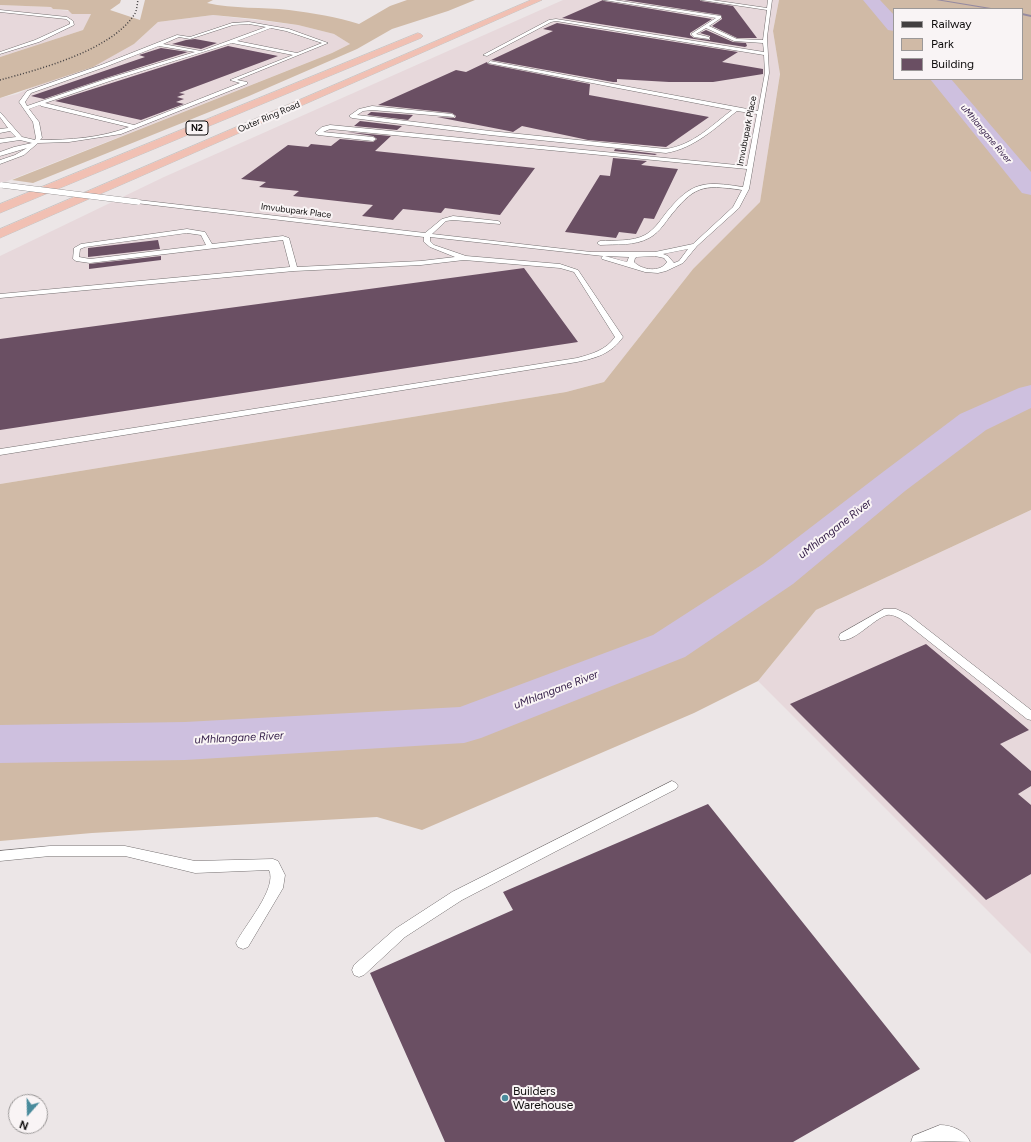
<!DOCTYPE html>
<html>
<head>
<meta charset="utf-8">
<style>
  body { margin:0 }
  #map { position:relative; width:1031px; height:1142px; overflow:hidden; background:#ece6e7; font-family:Figtree,sans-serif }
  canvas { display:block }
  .legend { position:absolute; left:893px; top:8px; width:130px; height:72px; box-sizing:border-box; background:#f9f4f5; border:1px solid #9b9898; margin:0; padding:5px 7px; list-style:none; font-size:12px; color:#0f0d0d }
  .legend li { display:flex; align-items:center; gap:8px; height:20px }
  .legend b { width:20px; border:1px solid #9b9898 }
  .north { position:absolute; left:8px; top:1094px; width:40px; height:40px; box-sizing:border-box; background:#f9f4f5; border:1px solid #9b9898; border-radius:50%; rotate:200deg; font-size:11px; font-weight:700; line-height:16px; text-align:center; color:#0f0d0d }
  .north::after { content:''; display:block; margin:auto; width:14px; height:18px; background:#498b9c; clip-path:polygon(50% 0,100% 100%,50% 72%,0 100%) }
</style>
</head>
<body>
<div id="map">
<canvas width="1031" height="1142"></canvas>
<ul class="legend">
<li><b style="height:5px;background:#423f40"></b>Railway</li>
<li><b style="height:11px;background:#d0baa6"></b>Park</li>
<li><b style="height:11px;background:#6a4f63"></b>Building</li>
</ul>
<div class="north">N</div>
</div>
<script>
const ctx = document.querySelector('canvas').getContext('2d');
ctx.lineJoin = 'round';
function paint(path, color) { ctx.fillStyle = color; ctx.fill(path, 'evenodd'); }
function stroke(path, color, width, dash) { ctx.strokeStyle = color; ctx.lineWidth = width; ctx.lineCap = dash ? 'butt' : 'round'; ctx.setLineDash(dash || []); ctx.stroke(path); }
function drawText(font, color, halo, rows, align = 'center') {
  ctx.font = font + ' Figtree,sans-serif'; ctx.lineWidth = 4; ctx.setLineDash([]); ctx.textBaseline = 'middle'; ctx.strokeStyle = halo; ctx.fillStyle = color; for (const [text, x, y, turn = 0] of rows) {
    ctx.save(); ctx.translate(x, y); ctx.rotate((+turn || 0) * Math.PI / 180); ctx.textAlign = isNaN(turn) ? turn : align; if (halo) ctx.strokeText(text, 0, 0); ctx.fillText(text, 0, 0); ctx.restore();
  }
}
paint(new Path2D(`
  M563,0H779L773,31L780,73L760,202L693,269L604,382L566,392L0,484V256L164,177Z
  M0,5L51,7L53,9L91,14L83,30L0,57Z
  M213,15L298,25L334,34L350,44L332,53L0,184V98L17,94L134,44L158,22Z
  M1031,510V954L758,681L816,610Z`), '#e7d8db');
paint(new Path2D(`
  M0,0H121L120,3L110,10L140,20L145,0H213L207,3C234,9 262,7 289,10C313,13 337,17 359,24L390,6L407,0H475L448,11L392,29L357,49L249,96L33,183L12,180L332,53L350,44L334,34L298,25L255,19L213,15L158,22L134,44L93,67L0,98V57L83,30L91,14H72L68,10L53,9L51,7L0,5Z
  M779,0H1031V510L816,610L758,681L694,713L422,830L377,817L92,833L0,841V484L566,392L604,382L693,269L760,202L780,74L773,31ZM894,9H1022V79H894Z`), '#d0baa6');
paint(new Path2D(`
  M936,0H942L997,9H990Z
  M1022,13L1031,15V17L1022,15Z`), '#958aa0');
paint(new Path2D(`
  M863,0H880L894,15V31L888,30Z
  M930,79H951L1031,172V195L1022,193Z
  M1031,385V408L986,430L905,491L793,584L685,657L481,738L464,743L185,760L0,763V725L185,722L460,707L653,635L763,564L879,475L960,414L1019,388Z`), '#cec0df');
paint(new Path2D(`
  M603,0L604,1L712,19L690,33V35L694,38L710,40V36L700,33L706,30L733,42L746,43L747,46L745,47L562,18Z
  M624,0H700L701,1L733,6L757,38H737L712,26L722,19L721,15Z
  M557,23L738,52L722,62L763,69V74L713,82H669L617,79V82H613L491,60L553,31L543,29Z
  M195,39L217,43L201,49L172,44L186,40Z
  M228,46L278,56L179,93L185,94L177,97L184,99L176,102L184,104L141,120L55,101Z
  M161,48L188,52L106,78L44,99L31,96L145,57L139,55Z
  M487,62L488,64L590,84L589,95L709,117L666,147L588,140L522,126L513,132L509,131L437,117L455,118L456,116L452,113L378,105L456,70L466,72Z
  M371,112H372L413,115L408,120L367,115Z
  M360,121L402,126L397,130L354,126Z
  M347,132L391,136L375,151L535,168L500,215L445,208L441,213L403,209L393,220L362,216L373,205L293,196L299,191L259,187L266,182L241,179L288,145L308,147L311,144L331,146L340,139L373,142L377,139L373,136Z
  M615,149L657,154L655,155L614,151Z
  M613,158L647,161L641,165L678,169L654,219L644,218L636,234L619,232L616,238L565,232L600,175L610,176Z
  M158,240L160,249L88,257V248Z
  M161,256V260L89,269V264Z
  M524,268L578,342L0,430V339Z
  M926,644L1029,730L1000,744L1031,771V786L1018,794L1031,805V874L986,900L790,704Z
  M708,804L920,1069L793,1142H445L370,973L513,910L503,892Z`), '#6a4f63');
const lane = new Path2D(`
  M604,0H614L721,16V18L709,26L737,39L763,40L767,10L701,0H712L767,8L768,0H772L767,37L769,73L749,189L739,208L697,246L683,263L666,271L658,273L645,272L602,259L601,258L603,256L430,237V241L434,245L466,256L560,264L578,270L623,337C611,354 596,358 577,362L0,455V449L577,358C592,354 606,350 615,337L574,272L560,268L464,260L421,265L294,271L0,298V294L290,267L283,240L90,263L76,261L73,259L74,248L81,244L187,229L205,232L212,244L283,236L289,238L297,267L421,261L455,257L430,247L424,242V237L136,203V201L138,200L425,233L442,219L453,216L498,221L500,222V224L453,220L446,221L432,234L591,252H655L693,244L733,207L742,190C701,184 694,186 668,219C663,226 657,234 649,238C635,246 616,244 600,245L597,243L600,241C614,240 632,242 645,235C654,230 660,221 666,213C692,181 704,181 743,187L747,169L330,129L323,132L373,137L376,139L373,141L318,135L315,133L322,127L330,125L747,166L757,114L737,111C715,128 695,148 666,153L490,135L352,118L349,116L359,109L372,106L452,114L455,116L454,117L372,110L363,111L357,115L490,131L666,149C693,145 711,126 732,110L488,63L490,61L758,111L765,73L764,55L556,21L551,22L487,56L483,55L549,20L556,19L764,52L763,43L734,41L706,28L696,34L709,37V39L694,37L691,34L716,18ZM187,233L201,235L206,245L90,259L79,257L80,249L85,247ZM688,249L679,261L674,263L668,256L663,254ZM605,256L629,257L627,262ZM655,256L664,258L667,262C660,273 642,270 634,262L635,258L637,257Z
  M0,10L67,17L73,21L74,25L39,42L0,54V52L35,40L70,24V22L66,19L0,12Z
  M249,22L289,29L328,43L237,80L247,82V84L121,134L69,142L38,143L24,155L0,164V160L15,155L27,148L0,156V152L14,147L32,143L20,140L0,143V139L16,137L10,131L0,133V129L8,128L0,117V112L22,137L35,140L36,138L33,122L19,102L27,91L101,65L177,35L190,37L232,23ZM249,24L266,27L201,51L163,44L179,37L190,39L233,25ZM271,28L286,31L322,43L297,53L237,41ZM232,43L293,55L230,80L240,83L134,125L45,103L110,81ZM159,46L195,52L106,79L27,106L25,102L31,93L105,67ZM40,105L41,106L129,127C101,138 69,140 40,140L42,138L39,122L29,109Z
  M884,609H896L909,615L1031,710V720L1027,719L901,619C897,617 892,614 887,615C873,619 854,643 840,640L839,637L840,634Z
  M672,781L676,783L678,786L676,789L462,900L405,937L364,975L359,977L354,975L352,970L354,965L395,929L452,892Z
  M50,846H125L195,861L273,859L278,861L285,875L283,888L248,947L243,949L238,947L236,943C244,926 278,888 269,870L195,873L125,856H50L0,861V851Z
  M940,1125C952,1125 966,1131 970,1142L940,1141L911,1142L913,1136Z`);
const highway = new Path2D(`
  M531,0H542L0,238V229Z
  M418,33L421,34L423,36L421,38L0,213V204Z`);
stroke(lane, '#757071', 1);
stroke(highway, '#c5c5c5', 1);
paint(lane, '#fff');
paint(highway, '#f1c0b3');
stroke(new Path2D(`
  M0,80C40,69 110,51 134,15C137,11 137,5 138,0`), '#423f40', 1.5, [1, 2]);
const laneBridge = new Path2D(`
  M2,185L138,202`);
stroke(laneBridge, '#757071', 6, []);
stroke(laneBridge, '#fff', 5.5);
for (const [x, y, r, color] of [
  [505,1098,4,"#498b9c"]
]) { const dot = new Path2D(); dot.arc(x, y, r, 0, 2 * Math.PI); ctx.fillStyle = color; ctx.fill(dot); stroke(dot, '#f9f4f5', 1.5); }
drawText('9px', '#0f0d0d', '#f9f4f5', [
  ["Outer Ring Road",269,117,-23],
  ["Imvubupark Place",747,131,-79],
  ["Imvubupark Place",296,211,7]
]);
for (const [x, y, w] of [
  [197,128,22]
]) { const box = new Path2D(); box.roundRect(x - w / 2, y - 7, w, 14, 3); ctx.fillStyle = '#f9f4f5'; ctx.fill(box); stroke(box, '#0f0d0d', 1); }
drawText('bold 9px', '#0f0d0d', null, [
  ["N2",197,128]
]);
drawText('italic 9px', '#36204a', '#f9f4f5', [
  ["uMhlangane River",986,134,50]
]);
drawText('italic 11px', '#36204a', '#f9f4f5', [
  ["uMhlangane River",835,529,-38],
  ["uMhlangane River",556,690,-21],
  ["uMhlangane River",239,738,-3]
]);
drawText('12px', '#0f0d0d', '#f9f4f5', [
  ["Builders",513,1091],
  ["Warehouse",513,1105]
], 'left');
</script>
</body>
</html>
